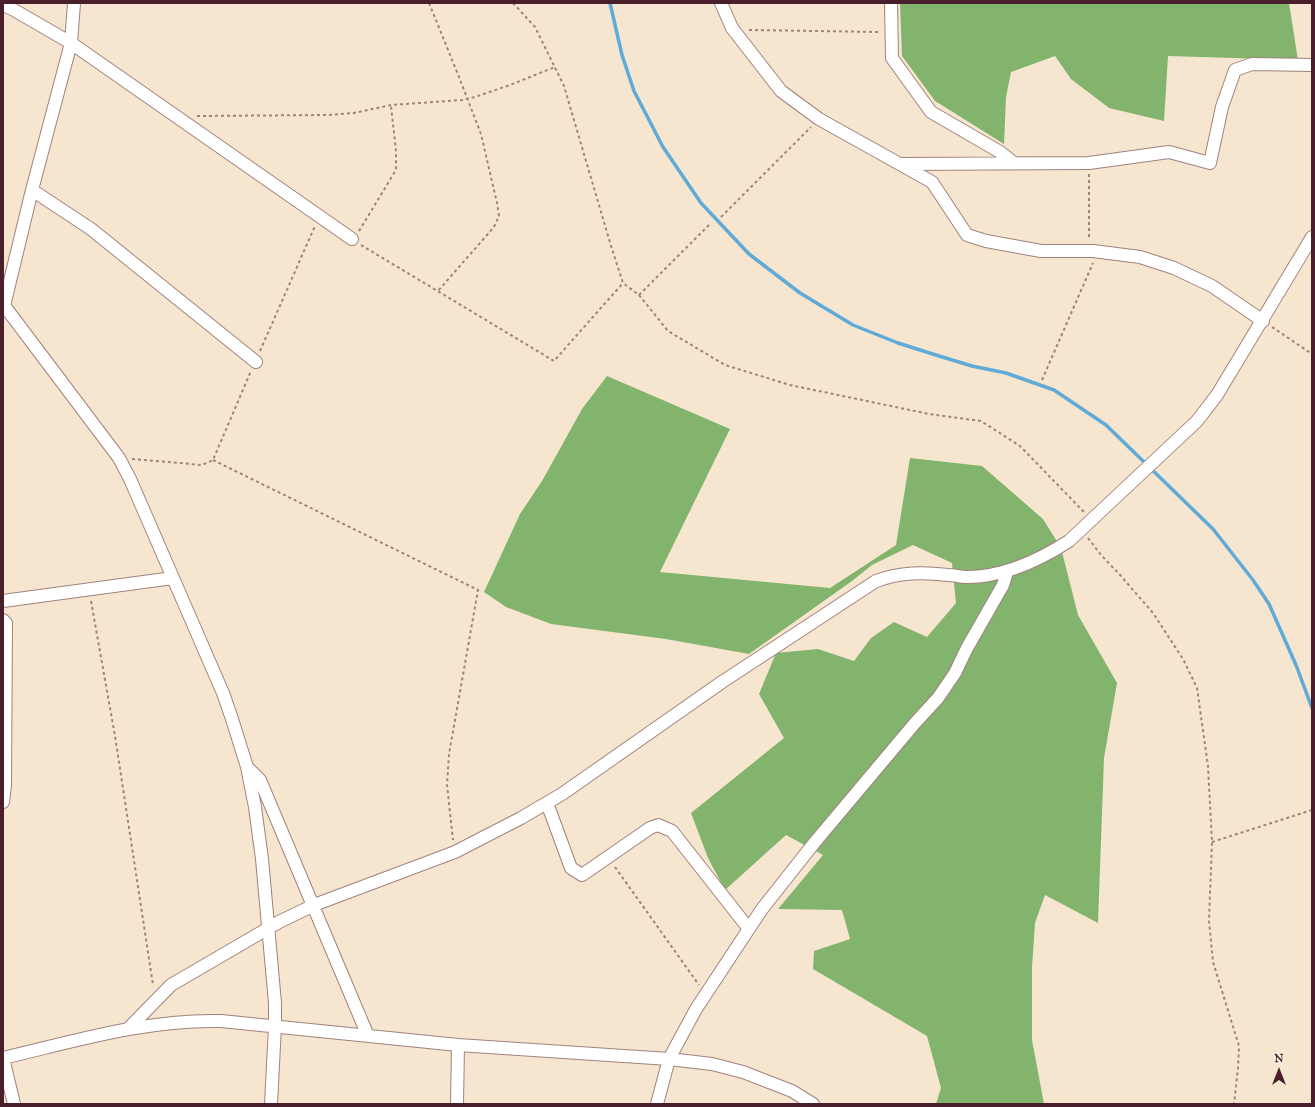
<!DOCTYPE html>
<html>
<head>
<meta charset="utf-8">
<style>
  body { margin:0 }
  #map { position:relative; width:1315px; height:1107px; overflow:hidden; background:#f7e6cf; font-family:"IM FELL Great Primer",serif }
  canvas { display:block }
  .frame { position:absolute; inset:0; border:4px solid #4a1f2b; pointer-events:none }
  .north { position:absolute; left:1259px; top:1051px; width:40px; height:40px; -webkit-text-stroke:3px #fcf5e5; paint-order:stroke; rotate:0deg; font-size:11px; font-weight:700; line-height:16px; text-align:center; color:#4a1f2b }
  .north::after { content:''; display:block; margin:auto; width:14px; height:18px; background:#4a1f2b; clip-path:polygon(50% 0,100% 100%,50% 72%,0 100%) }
</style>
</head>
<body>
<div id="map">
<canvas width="1315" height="1107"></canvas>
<div class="frame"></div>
<div class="north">N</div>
</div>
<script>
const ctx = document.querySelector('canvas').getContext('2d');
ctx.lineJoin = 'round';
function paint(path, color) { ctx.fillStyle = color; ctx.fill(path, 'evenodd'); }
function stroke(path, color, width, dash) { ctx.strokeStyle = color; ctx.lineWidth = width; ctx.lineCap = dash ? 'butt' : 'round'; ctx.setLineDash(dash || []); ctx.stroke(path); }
paint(new Path2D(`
  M900,3H1289L1298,60L1168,56L1164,121L1109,108L1071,79L1055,56L1011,72L1006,97L1004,144L935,101L902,56Z
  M607,376L730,429L660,572L830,588L896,545L910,458L982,466L1043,519L1061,548L1078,615L1117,683L1104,758L1098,923L1045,895L1035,923L1032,967V1040L1044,1104H936L941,1088L927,1036L813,969L814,951L850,939L842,910L778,909L823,855L786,835L725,890L708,858L691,813L784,738L759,694L776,653L818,649L854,661L871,638L894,622L927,637L956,603L952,563L913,545L872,565L852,581L749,654L666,639L551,624L506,607L484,592L520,514L542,481L582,409Z`), '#82b46e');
stroke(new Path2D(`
  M610,3L622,55L634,91L663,147L701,203L749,254L800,293L853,325L898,343L939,356L972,366L1006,373L1054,390L1106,425L1213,529L1253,580L1269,604L1296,665L1312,708`), '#60aad8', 3.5);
const minor = new Path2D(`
  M721,3L732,28L781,91L819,119L932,182L967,235L986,241L1041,251H1093L1140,257L1174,268L1212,286L1263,321
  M891,3L892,58L931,112L1000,152L1014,163
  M3,5L14,10L71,43L352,239
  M900,164L1089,163L1169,152L1210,163L1222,107L1235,70L1252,64L1312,65
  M32,190L91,229L256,362
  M3,304L119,458L130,479L223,693L232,719L247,767L255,807L262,859L275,1003V1026L271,1104
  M3,310L32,190L71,43L74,3
  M3,601L173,578
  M3,620L6,623L5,785L3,802
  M247,767L260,780L368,1036
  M547,803L571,868L582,875L650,828L658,825L672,831L749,929
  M128,1029L171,985L279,922L314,905L455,852L521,818L562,794L722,682L876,581C901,572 923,572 948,575C954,575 961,577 967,577C1004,577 1038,561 1069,541L1197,421L1217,395L1312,237
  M3,1058C75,1041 147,1019 221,1021L458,1045L669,1059L712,1064L743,1072L792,1091L813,1104
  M3,1058L14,1104
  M457,1104L458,1045
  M657,1104L669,1059L696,1009L762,909L815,842L915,723L938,698L955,673L967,648L1003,585L1007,572`);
stroke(minor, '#a0827d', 14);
stroke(new Path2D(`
  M429,3L459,77L481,134L497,203L499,216L494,227L438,291
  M513,3L535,27L564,86L611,246L623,283L639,295L668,331L725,365L790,385L929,414L981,421L1020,446L1084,512
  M749,30L880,32
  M197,116L328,115L354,113L391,105L462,100L475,97L510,85L555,67
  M1089,174V240
  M721,217L811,127
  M359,231L396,170V151L391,106
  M361,245L554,361L623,283
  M639,295L710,224
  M1272,327L1312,354
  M260,351L315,226
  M1042,380L1093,263
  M132,459L202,465L213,460L251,371
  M213,460L478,590L449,754L447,785L453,840
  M1088,538L1101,555L1121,576L1153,613L1183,659L1197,688L1208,766L1212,842L1209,921L1213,962L1239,1046L1238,1068L1234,1104
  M91,601L115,736L153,985
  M1212,842L1312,810
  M615,867L699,985`), '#a0827d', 2, [3, 3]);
stroke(minor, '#fff', 12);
</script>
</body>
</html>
